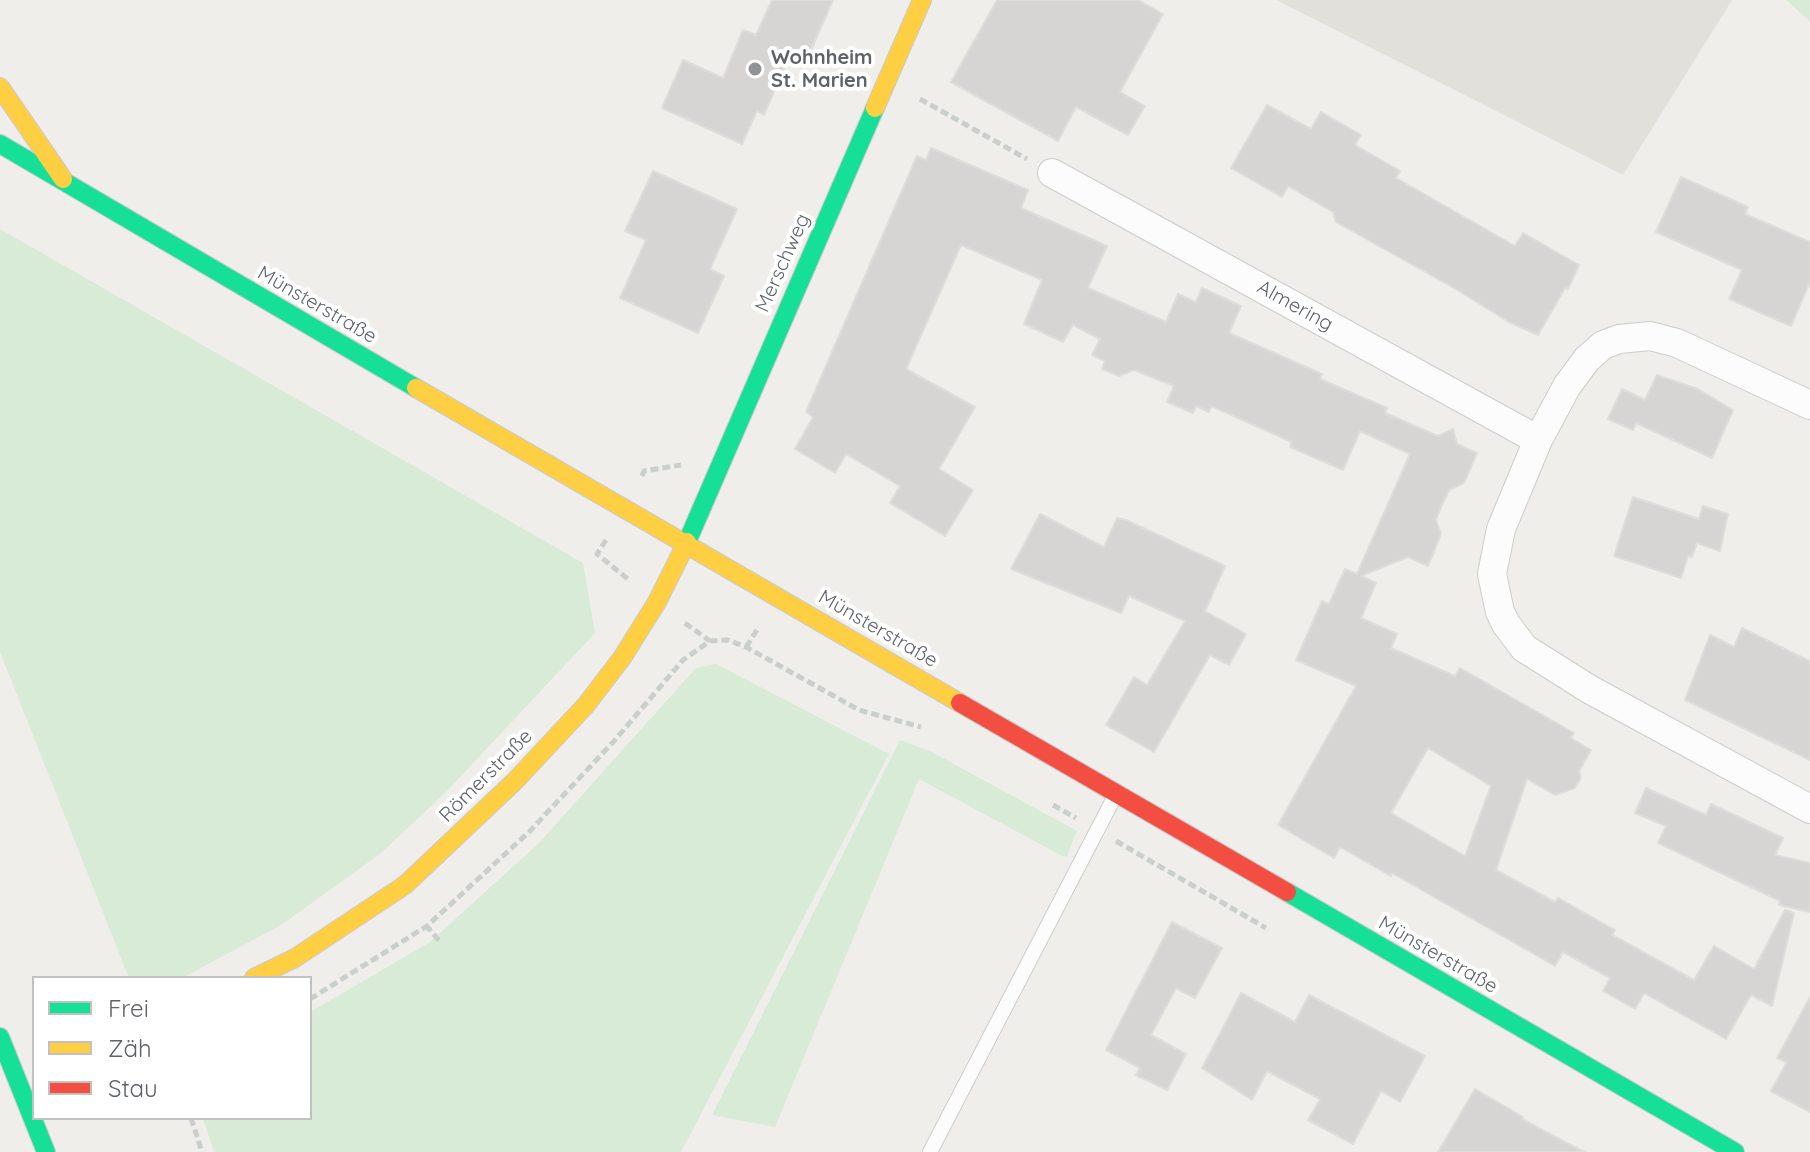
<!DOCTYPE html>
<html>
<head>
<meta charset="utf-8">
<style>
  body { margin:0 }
  #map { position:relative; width:1810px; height:1152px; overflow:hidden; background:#efeeea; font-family:Quicksand,sans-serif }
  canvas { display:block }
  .legend { position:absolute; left:32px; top:976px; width:280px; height:144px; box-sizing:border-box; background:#fff; border:2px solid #bfc1c3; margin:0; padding:10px 14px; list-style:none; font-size:24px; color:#5f6368 }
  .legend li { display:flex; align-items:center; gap:16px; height:40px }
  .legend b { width:40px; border:2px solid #bfc1c3 }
</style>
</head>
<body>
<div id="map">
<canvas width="1810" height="1152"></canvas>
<ul class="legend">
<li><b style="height:10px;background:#16e098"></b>Frei</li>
<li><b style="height:10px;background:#ffcf43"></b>Zäh</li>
<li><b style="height:10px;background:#f24e42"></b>Stau</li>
</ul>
</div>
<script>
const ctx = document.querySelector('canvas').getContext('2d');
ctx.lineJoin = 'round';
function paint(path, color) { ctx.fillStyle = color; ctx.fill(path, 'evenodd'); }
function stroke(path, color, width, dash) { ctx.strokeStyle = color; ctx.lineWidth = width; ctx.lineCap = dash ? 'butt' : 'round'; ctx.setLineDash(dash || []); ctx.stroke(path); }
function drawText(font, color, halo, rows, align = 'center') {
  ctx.font = font + ' Quicksand,sans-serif'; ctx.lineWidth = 8; ctx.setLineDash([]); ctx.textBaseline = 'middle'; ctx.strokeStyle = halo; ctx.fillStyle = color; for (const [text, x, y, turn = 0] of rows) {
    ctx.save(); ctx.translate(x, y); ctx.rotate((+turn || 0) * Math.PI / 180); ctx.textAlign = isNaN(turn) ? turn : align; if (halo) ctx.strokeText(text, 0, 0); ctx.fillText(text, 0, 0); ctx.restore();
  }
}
paint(new Path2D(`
  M1276,0H1732L1623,175Z`), '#e2e0da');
paint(new Path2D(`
  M1786,0H1810V21Z
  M0,229L583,563L595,633L446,792L380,854L281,925L182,978H129L0,652Z
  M716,664L889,754L681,1152H214L203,1118H310V1012L430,942L539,843L696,668Z
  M900,740L930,751L1077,831L1066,858L919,779L775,1127L712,1115Z`), '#d8ebd6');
const building = new Path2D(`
  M772,0H833L807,59L791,52L764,115L757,111L742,144L662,108L683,60L723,78L743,30L756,35Z
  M997,0H1138L1163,14L1120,92L1145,106L1128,135L1076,107L1058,141L951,82Z
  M1267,105L1311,129L1321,112L1361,135L1355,145L1400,171L1396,178L1515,246L1523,233L1579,265L1568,289L1565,288L1538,335L1509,322L1454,288L1336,222L1333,212L1288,186L1282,197L1231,168Z
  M931,148L1028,190L1021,208L1107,246L1088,288L1166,322L1178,294L1196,302L1202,288L1241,306L1229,333L1322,374L1320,379L1387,408L1385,413L1438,436L1453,429L1457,444L1477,453L1464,483L1449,490L1442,505L1436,520L1441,534L1428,566L1408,557L1361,576L1376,583L1361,618L1397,634L1391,648L1455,676L1460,668L1574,733L1571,738L1591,750L1579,771L1581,778L1575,788L1555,795L1527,779L1496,870L1555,902L1558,898L1615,930L1612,935L1694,980L1714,946L1754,969L1785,910L1794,913L1772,1006L1751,995L1726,1039L1644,993L1635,1009L1603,991L1610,978L1563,952L1555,966L1392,873L1391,876L1340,847L1334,858L1278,825L1356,686L1296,660L1322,601L1329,604L1345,569L1357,574L1410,454L1360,431L1343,470L1290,447L1292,442L1211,406L1209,412L1196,406L1193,413L1167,402L1174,386L1134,370L1119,376L1102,369L1105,361L1092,355L1100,339L1073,325L1063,342L1024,324L1042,280L961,245L906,369L975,407L939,469L973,490L945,536L890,503L900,486L846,454L835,473L795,449L813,417L806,412L917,156L926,160ZM1428,748L1491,786L1465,856L1391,813Z
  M653,171L737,209L710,269L724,276L698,333L620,298L646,240L625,231Z
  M1681,177L1748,207L1745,214L1810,242V282L1791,326L1729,299L1742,270L1656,232Z
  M1657,375L1698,389L1733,410L1712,458L1636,423L1633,430L1608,419L1622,389L1645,400Z
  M1633,497L1699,519L1703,506L1728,514L1720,551L1697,543L1692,557L1688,556L1681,578L1614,556Z
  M1040,514L1104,547L1117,518L1126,520L1225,566L1205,611L1246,634L1229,665L1210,655L1154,752L1106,725L1134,677L1147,685L1185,621L1129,596L1121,613L1011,569Z
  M1742,628L1810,661V760L1685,700L1710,635L1734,647Z
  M1646,788L1706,815L1711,804L1783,838L1775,855L1810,863V912L1779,905L1780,901L1658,843L1666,826L1635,813Z
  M1172,922L1222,948L1195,998L1176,988L1151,1035L1186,1054L1167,1090L1136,1075L1140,1068L1106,1050Z
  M1241,993L1295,1022L1309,995L1425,1056L1400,1102L1381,1091L1353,1144L1308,1120L1320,1099L1267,1071L1252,1100L1202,1068Z
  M1810,997V1112L1771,1091L1787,1062L1777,1058Z
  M1475,1089L1523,1117L1522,1119L1584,1152H1438Z`);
paint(building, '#d6d5d3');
stroke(building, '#deddd9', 2);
const lane = new Path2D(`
  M930,1152L1116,794`);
const street = new Path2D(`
  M1052,173L1538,440
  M1810,405L1677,343L1650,336L1619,339L1603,345L1587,359L1567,386L1538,440L1501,529L1492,574L1500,612L1506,624L1524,648L1589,689L1810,809`);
const fast = new Path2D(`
  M0,144L416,388
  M687,542L875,108
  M1287,892L1735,1152
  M0,1037L46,1152`);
const slow = new Path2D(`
  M0,87L63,179
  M875,108L922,0
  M416,388L960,703
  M254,978L295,958L405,885L515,781L586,705L622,658L657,602L687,542`);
const jam = new Path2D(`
  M960,703L1287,892`);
stroke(lane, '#cbcccc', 16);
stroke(street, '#cbcccc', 30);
stroke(fast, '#cacacb', 20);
stroke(slow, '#cacacb', 20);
stroke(jam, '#cacacb', 20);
stroke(new Path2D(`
  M920,99L1027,159
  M642,476L644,471L681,465
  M606,540L597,554L629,580
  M685,623L710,641
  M746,647L759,627
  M1053,805L1076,818
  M1116,841L1266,928
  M426,925L441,943
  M310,999L427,926L529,832L615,740L683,660L710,641L728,640L746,647L859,710L921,727
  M191,1118L202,1152`), '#cacfcc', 5, [8, 4]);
stroke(lane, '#fdfcfc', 14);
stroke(street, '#fdfcfc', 28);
stroke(fast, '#16e098', 18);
stroke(slow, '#ffcf43', 18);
stroke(jam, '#f24e42', 18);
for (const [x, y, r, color] of [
  [755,69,8,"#919496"]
]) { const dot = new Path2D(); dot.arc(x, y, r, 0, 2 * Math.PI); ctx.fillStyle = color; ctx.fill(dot); stroke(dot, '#fff', 3); }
drawText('bold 20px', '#5f6368', '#fff', [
  ["Wohnheim",771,58],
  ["St. Marien",771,81]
], 'left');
drawText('20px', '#5f6368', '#fff', [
  ["Merschweg",783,263,-66],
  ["Münsterstraße",317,305,30],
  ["Almering",1295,306,29],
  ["Münsterstraße",878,629,30],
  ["Römerstraße",486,776,-45],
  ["Münsterstraße",1438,955,30]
]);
</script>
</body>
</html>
